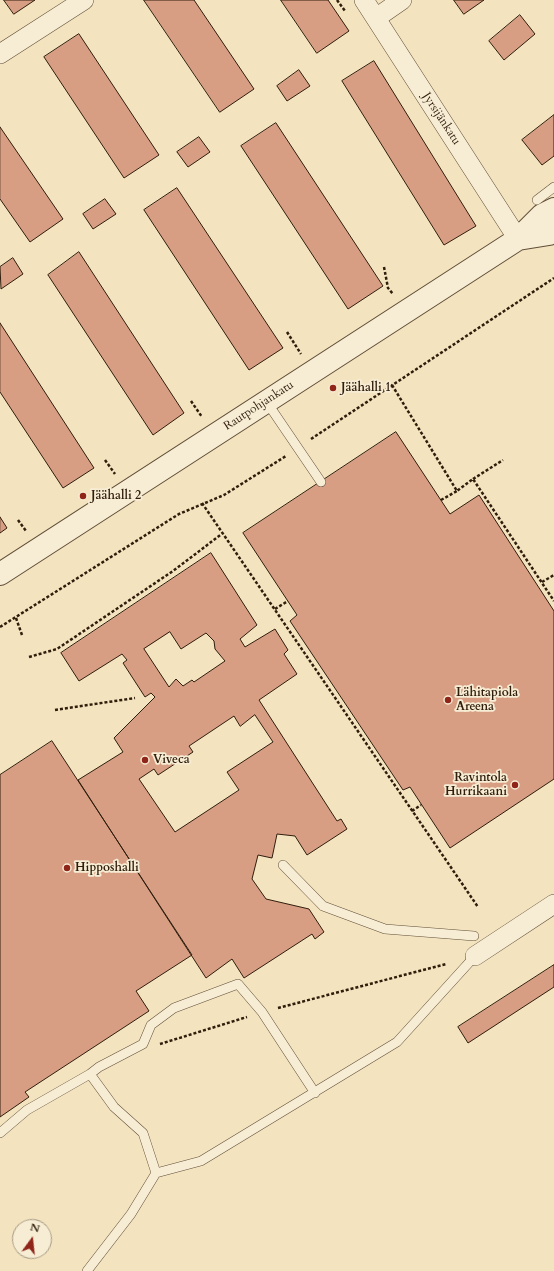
<!DOCTYPE html>
<html>
<head>
<meta charset="utf-8">
<style>
  body { margin:0 }
  #map { position:relative; width:554px; height:1271px; overflow:hidden; background:#f3e3be; font-family:Cardo,serif }
  canvas { display:block }
  .north { position:absolute; left:12px; top:1219px; width:40px; height:40px; box-sizing:border-box; background:#f7edd5; border:1px solid #a79a85; border-radius:50%; rotate:15deg; font-size:11px; font-weight:700; line-height:16px; text-align:center; color:#301d0c }
  .north::after { content:''; display:block; margin:auto; width:14px; height:18px; background:#8f2418; clip-path:polygon(50% 0,100% 100%,50% 72%,0 100%) }
</style>
</head>
<body>
<div id="map">
<canvas width="554" height="1271"></canvas>
<div class="north">N</div>
</div>
<script>
const ctx = document.querySelector('canvas').getContext('2d');
ctx.lineJoin = 'round';
function paint(path, color) { ctx.fillStyle = color; ctx.fill(path, 'evenodd'); }
function stroke(path, color, width, dash) { ctx.strokeStyle = color; ctx.lineWidth = width; ctx.lineCap = dash ? 'butt' : 'round'; ctx.setLineDash(dash || []); ctx.stroke(path); }
function drawText(font, color, halo, rows, align = 'center') {
  ctx.font = font + ' Cardo,serif'; ctx.lineWidth = 3.5; ctx.setLineDash([]); ctx.textBaseline = 'middle'; ctx.strokeStyle = halo; ctx.fillStyle = color; for (const [text, x, y, turn = 0] of rows) {
    ctx.save(); ctx.translate(x, y); ctx.rotate((+turn || 0) * Math.PI / 180); ctx.textAlign = isNaN(turn) ? turn : align; if (halo) ctx.strokeText(text, 0, 0); ctx.fillText(text, 0, 0); ctx.restore();
  }
}
const building = new Path2D(`
  M4,0H35L14,14Z
  M144,0H194L254,89L220,112Z
  M281,0H328L349,31L317,53Z
  M454,0H484L464,14Z
  M520,15L535,34L504,60L489,41Z
  M79,34L159,155L124,178L44,57Z
  M374,61L476,226L444,245L342,81Z
  M299,70L310,86L287,101L277,86Z
  M554,115V156L542,165L522,140Z
  M276,123L383,286L348,309L241,146Z
  M0,127L63,219L30,242L0,199Z
  M199,137L210,152L188,167L177,152Z
  M177,188L283,348L249,370L144,210Z
  M105,199L116,214L93,229L83,214Z
  M79,252L184,413L153,435L48,275Z
  M13,258L23,274L1,289L0,267Z
  M0,323L94,468L63,488L0,392Z
  M396,432L450,514L479,495L554,611V779L450,848L410,787L403,790L290,621L297,615L243,533Z
  M0,517L7,528L0,533Z
  M211,553L257,625L240,639L245,647L275,629L288,650L284,654L297,674L259,700L337,821L341,819L347,829L307,855L295,836L277,834L272,858L258,855L252,879L266,899L309,909L324,932L315,939L312,934L244,978L232,959L206,978L78,780L123,752L114,738L155,697L151,693L145,697L123,663L127,660L122,654L79,681L61,653ZM170,632L181,649L206,633L214,641L215,649L225,661L194,682L192,680L183,686L176,679L169,687L144,649ZM255,715L273,742L227,772L239,790L175,832L139,779L154,769L158,775L193,752L189,746L234,716L240,726Z
  M52,741L192,955L136,991L149,1011L25,1092L29,1097L0,1117V775Z
  M554,965V987L468,1043L458,1027Z`);
paint(building, '#d79e84');
stroke(building, '#301d0c', 1);
const service = new Path2D(`
  M537,200L554,187
  M266,401L321,482
  M283,865L323,906L385,929L474,936
  M0,1133L27,1110L90,1074
  M156,1173L143,1133L114,1107L90,1074L99,1067L143,1044L151,1025L174,1008L238,984L262,1012L315,1093
  M87,1271L131,1214L156,1173L201,1161L397,1042L475,956`);
const minor = new Path2D(`
  M364,0L518,239
  M376,18L402,0
  M0,54L84,0
  M475,956L554,904`);
const tertiary = new Path2D(`
  M518,239L549,234L554,231
  M0,574L518,239L542,215L554,209`);
stroke(service, '#614e38', 10);
stroke(minor, '#614e38', 20);
stroke(tertiary, '#614e38', 24);
stroke(new Path2D(`
  M337,0L345,11
  M384,267L388,288L393,294
  M287,332L301,354
  M392,385L457,491L473,479L554,601
  M191,401L202,417
  M311,439L554,278
  M105,460L115,474
  M473,479L503,460
  M441,500L457,491
  M202,503L478,907
  M18,520L26,531
  M542,582L554,575
  M275,609L288,601
  M16,618L22,635
  M0,627L179,514L224,495L286,456
  M29,657L57,649L173,571L223,533
  M55,710L135,698
  M412,811L421,805
  M278,1008L446,964
  M160,1044L247,1017`), '#301d0c', 2.5, [3, 2]);
stroke(service, '#f7edd5', 9);
stroke(minor, '#f7edd5', 19);
stroke(tertiary, '#f7edd5', 22);
for (const [x, y, r, color] of [
  [333,388,4,"#8f2418"],
  [83,496,4,"#8f2418"],
  [448,700,4,"#8f2418"],
  [145,760,4,"#8f2418"],
  [515,785,4,"#8f2418"],
  [67,868,4,"#8f2418"]
]) { const dot = new Path2D(); dot.arc(x, y, r, 0, 2 * Math.PI); ctx.fillStyle = color; ctx.fill(dot); stroke(dot, '#f7edd5', 1.5); }
drawText('12px', '#301d0c', '#f7edd5', [
  ["Jyrsijänkatu",441,119,57],
  ["Rautpohjankatu",259,406,-33]
]);
drawText('bold 12px', '#301d0c', '#f7edd5', [
  ["Jäähalli 1",341,388],
  ["Jäähalli 2",91,496],
  ["Lähitapiola",456,693],
  ["Areena",456,707],
  ["Viveca",153,760],
  ["Ravintola",507,778,"right"],
  ["Hurrikaani",507,792,"right"],
  ["Hipposhalli",75,868]
], 'left');
</script>
</body>
</html>
